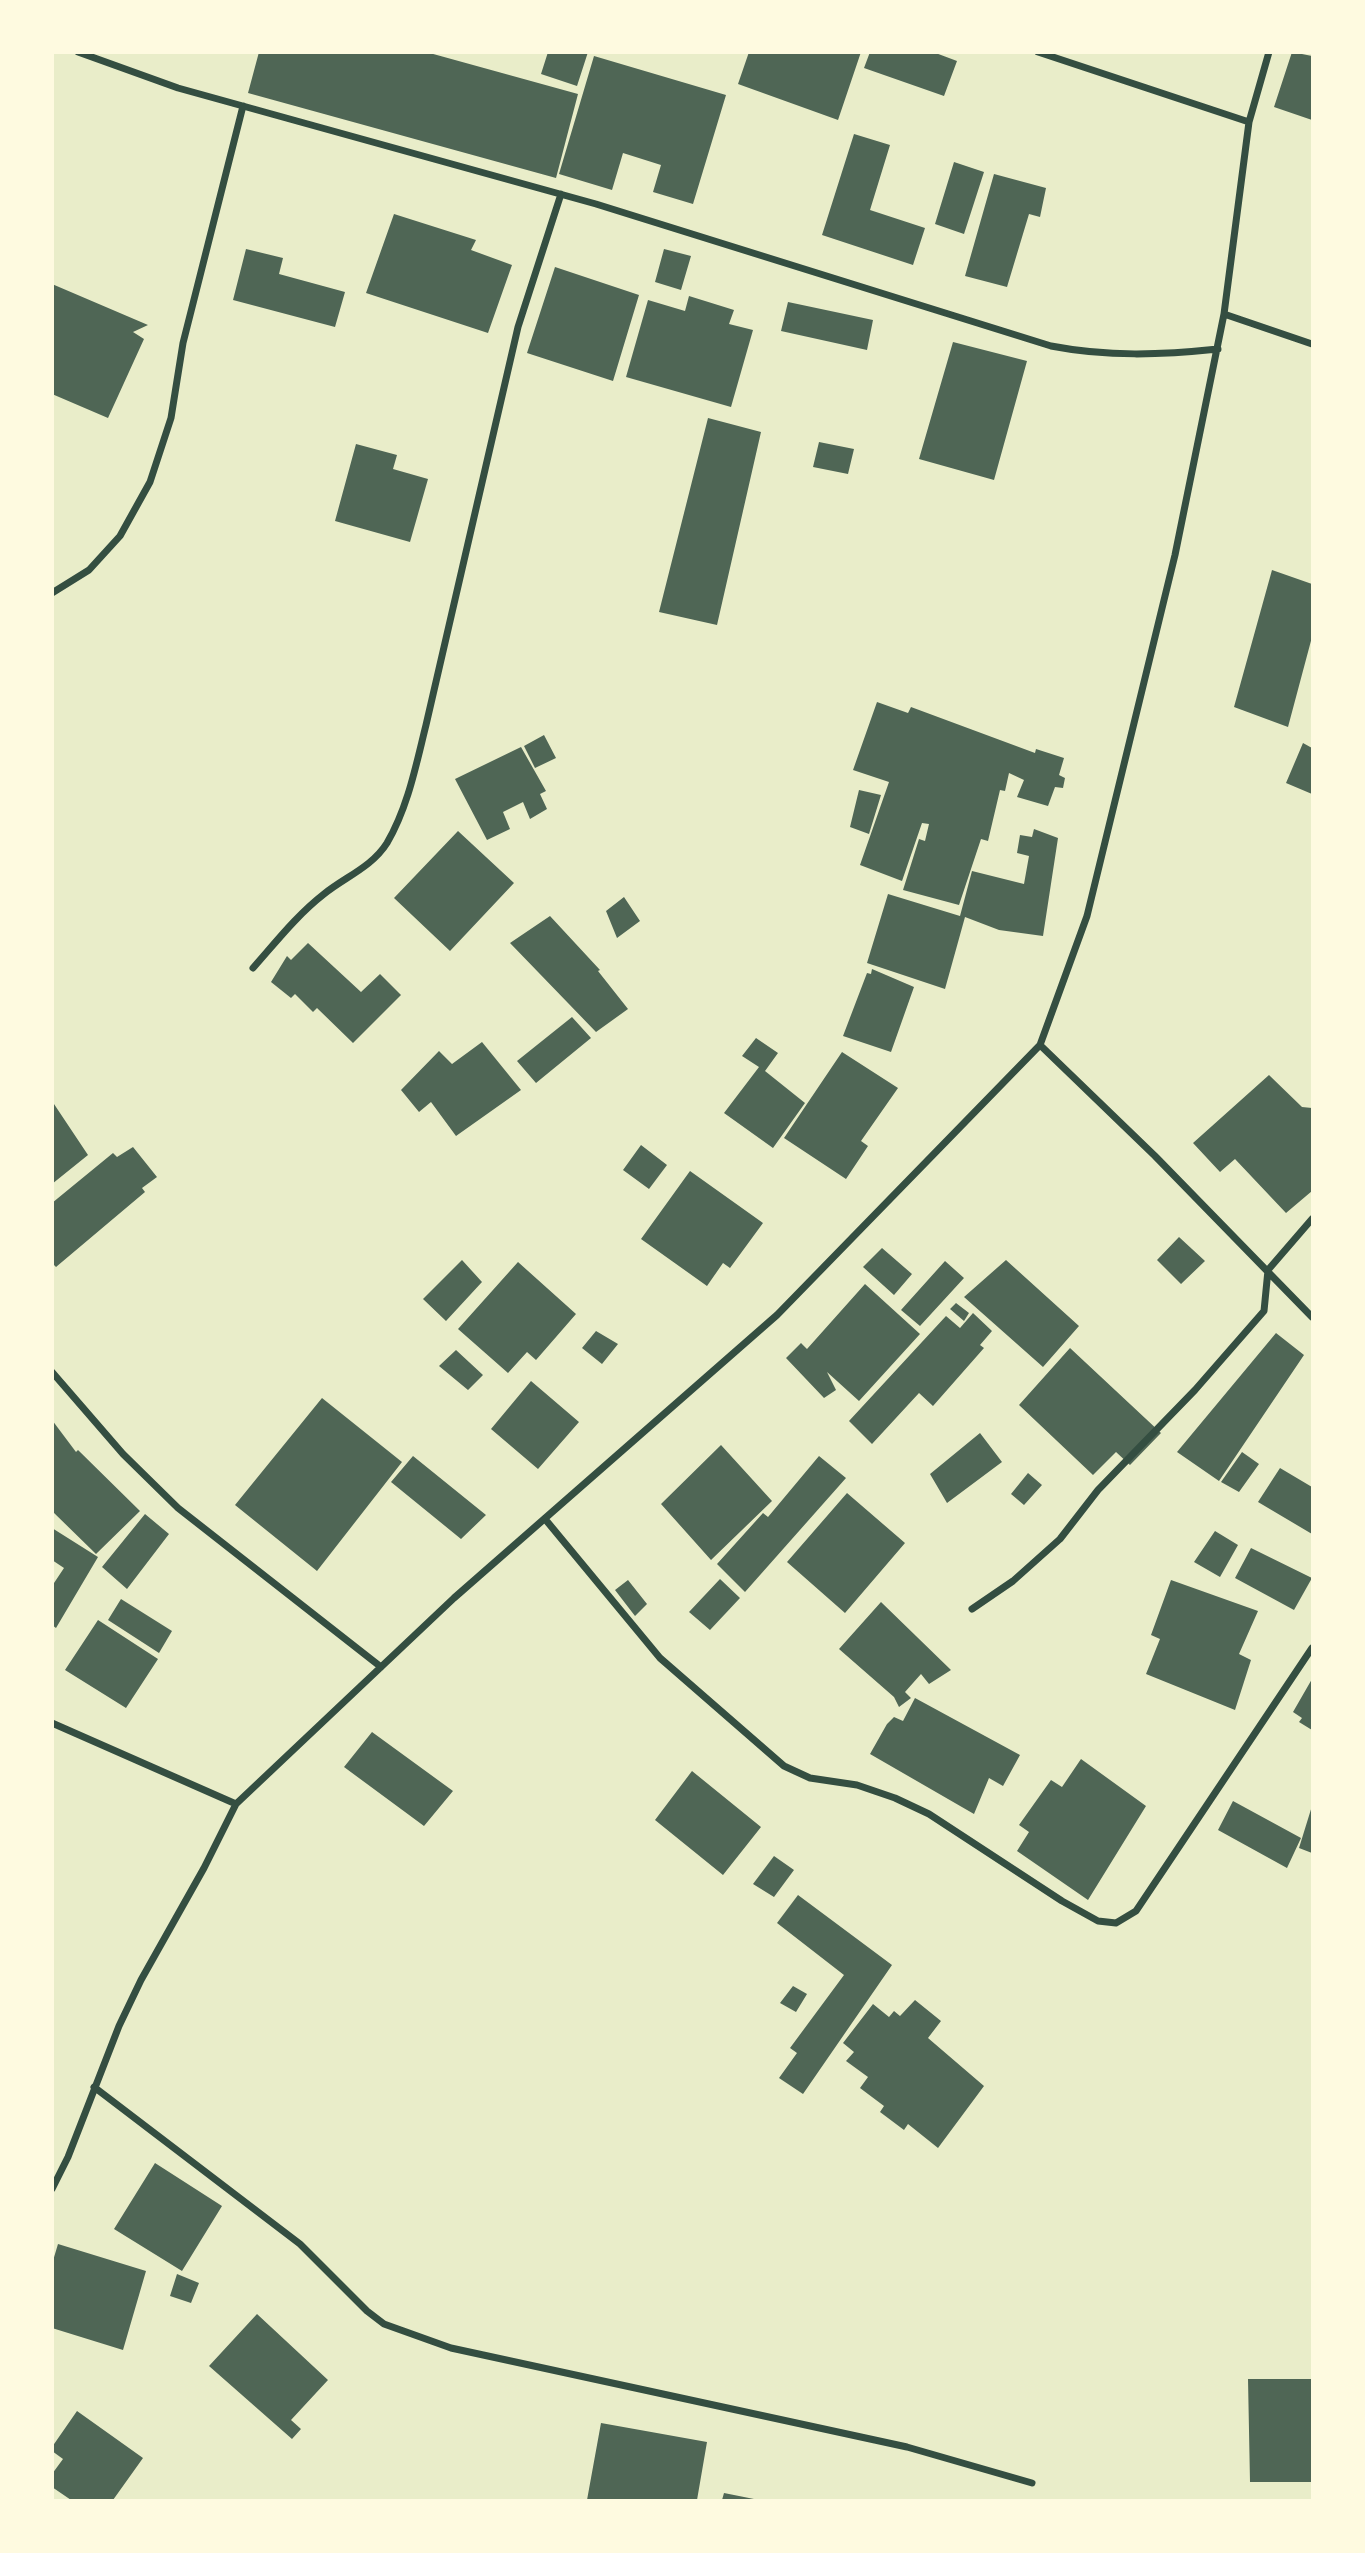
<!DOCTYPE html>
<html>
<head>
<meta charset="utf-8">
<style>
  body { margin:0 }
  #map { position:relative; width:1365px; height:2553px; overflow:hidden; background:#e9edc9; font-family:"DM Sans",sans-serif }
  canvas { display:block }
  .frame { position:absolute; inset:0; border:54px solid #fefae0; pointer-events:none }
</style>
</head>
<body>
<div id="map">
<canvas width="1365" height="2553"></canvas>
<div class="frame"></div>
</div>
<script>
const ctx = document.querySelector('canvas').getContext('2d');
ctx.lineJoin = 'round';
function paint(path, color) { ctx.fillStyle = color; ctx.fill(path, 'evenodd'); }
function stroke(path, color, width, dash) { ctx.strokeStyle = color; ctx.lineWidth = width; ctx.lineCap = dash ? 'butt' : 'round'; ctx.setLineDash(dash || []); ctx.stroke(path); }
paint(new Path2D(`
  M259,52H426L578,94L556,178L248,93Z
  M548,52H588L577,86L541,74Z
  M749,52H861L838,120L738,84Z
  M870,52H933L957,61L944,96L864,68Z
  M1292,52L1312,56V120L1274,107Z
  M594,56L726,95L693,204L653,192L661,165L623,153L612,190L559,174Z
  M854,134L890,145L870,210L925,228L913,265L822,235Z
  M954,162L984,172L964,234L935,224Z
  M994,174L1046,188L1040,217L1029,214L1007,287L965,276Z
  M394,214L476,240L471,250L512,265L488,333L366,293Z
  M246,249L283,258L279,274L345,292L335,327L233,300Z
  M664,249L691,256L681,290L655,282Z
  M555,267L639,295L613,381L527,353Z
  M52,284L148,325L133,332L144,339L108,418L52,394Z
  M689,296L734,310L729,324L753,330L731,407L626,377L648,300L685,311Z
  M788,302L873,320L867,350L781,331Z
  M953,342L1027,361L994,480L919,459Z
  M708,418L761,432L717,625L659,612Z
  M819,442L854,449L848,474L813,467Z
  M356,444L397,455L393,469L428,479L410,542L335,521Z
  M1272,570L1312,584V637L1288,727L1234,707Z
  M877,702L908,713L911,707L1035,753L1036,749L1064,758L1059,775L1065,778L1063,788L1055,787L1048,806L1017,797L1024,780L1009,773L1005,791L1000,790L988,841L981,839L959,905L903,890L919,839L925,841L929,824L922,823L902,881L860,865L889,782L853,770Z
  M544,735L556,758L535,768L524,746Z
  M1303,743L1312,748V794L1286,783Z
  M521,747L546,791L540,794L547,809L530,819L523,802L503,812L510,829L487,840L455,779Z
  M859,790L881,795L869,834L850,827Z
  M1034,829L1058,838L1043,936L999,930L965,917L945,989L867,963L888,894L960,916L972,871L1024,884L1029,856L1017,853L1020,835L1032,837Z
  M458,831L514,883L450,951L394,898Z
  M624,897L640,921L617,938L606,911Z
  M550,916L600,970L598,971L628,1009L596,1032L510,943Z
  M308,943L361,992L380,974L401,995L353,1043L317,1008L313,1012L295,994L291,998L271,982L287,956L291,960Z
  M872,969L914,987L891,1052L843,1036L867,973L871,974Z
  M572,1017L591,1038L536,1083L517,1061Z
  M756,1038L778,1053L765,1071L805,1103L773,1148L724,1113L759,1067L742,1056Z
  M482,1042L521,1090L456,1136L431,1102L419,1112L401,1090L439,1051L452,1064Z
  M842,1052L898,1088L861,1141L868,1146L846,1179L784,1138Z
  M1269,1075L1302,1107L1312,1108V1191L1286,1213L1235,1159L1220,1172L1193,1143Z
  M52,1101L88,1155L52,1184Z
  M641,1145L667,1165L649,1189L623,1170Z
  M133,1147L157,1177L142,1188L145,1192L56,1267L52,1263V1203L113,1153L117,1157Z
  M690,1171L763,1223L730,1268L723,1263L707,1286L641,1239Z
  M1179,1237L1205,1261L1181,1284L1157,1260Z
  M882,1248L912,1274L894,1295L863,1267Z
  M462,1260L482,1282L446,1321L423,1299Z
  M1006,1260L1079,1326L1043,1367L964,1297Z
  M945,1261L964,1278L920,1326L901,1310Z
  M518,1262L576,1314L536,1360L527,1352L508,1373L458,1329Z
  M865,1284L920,1334L859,1401L827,1372L836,1390L824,1398L786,1358L801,1343L807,1349Z
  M956,1303L969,1313L964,1321L950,1309Z
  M973,1313L992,1331L980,1345L984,1348L933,1406L919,1393L872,1444L849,1421L946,1316L960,1328Z
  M596,1331L618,1344L602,1364L582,1348Z
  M1276,1333L1304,1355L1219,1481L1177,1452Z
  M1070,1348L1161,1433L1130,1465L1116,1452L1093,1475L1019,1405Z
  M456,1350L483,1375L468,1390L439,1366Z
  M531,1381L579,1422L538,1469L491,1429Z
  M322,1398L402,1462L317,1571L235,1505Z
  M52,1420L76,1452L78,1450L140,1511L96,1554L52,1511Z
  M980,1433L1002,1462L947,1503L930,1474Z
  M721,1445L772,1501L711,1560L661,1504Z
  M1242,1452L1259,1464L1239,1492L1221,1482Z
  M413,1456L486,1515L461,1539L391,1482Z
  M819,1456L846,1478L745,1592L717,1564L763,1513L768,1517Z
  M1280,1468L1312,1487V1534L1258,1502Z
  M1028,1473L1042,1485L1024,1505L1011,1494Z
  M847,1493L905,1543L845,1613L787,1562Z
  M145,1514L169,1534L127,1589L102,1567Z
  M52,1528L98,1557L56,1628L52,1625V1586L64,1568L52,1560Z
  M1215,1531L1238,1545L1220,1577L1194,1562Z
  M1251,1548L1312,1578L1294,1610L1235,1578Z
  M720,1579L740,1598L710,1630L689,1612Z
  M628,1580L647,1604L635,1616L615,1590Z
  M1171,1580L1258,1611L1239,1654L1251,1660L1235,1710L1146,1674L1160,1639L1151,1635Z
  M121,1599L172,1631L159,1653L108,1620Z
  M881,1602L951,1670L929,1684L921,1674L905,1692L911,1698L899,1707L894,1697L839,1649Z
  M98,1620L158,1659L126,1708L65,1670Z
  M1312,1679V1730L1299,1722L1302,1718L1293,1712Z
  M915,1698L1020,1755L1003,1786L989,1778L974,1814L870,1754L887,1724L894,1717L903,1721Z
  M372,1732L453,1791L424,1826L344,1767Z
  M1081,1759L1146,1806L1088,1900L1017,1851L1029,1832L1019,1825L1051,1780L1062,1787Z
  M692,1771L761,1827L723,1875L655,1820Z
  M1233,1801L1301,1838L1287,1868L1218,1830Z
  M1312,1806V1853L1299,1848Z
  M774,1856L794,1870L774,1897L753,1884Z
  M798,1895L892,1965L803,2094L779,2078L797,2053L790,2048L844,1975L777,1923Z
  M793,1986L807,1994L796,2012L780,2003Z
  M915,2000L941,2021L928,2038L984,2086L938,2148L908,2124L904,2130L880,2112L884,2106L860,2088L868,2077L846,2061L854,2052L843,2043L873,2004L889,2017L894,2011L900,2016Z
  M155,2163L222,2206L182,2271L114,2229Z
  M58,2244L146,2271L123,2350L52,2328V2264Z
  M177,2274L199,2283L191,2303L170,2296Z
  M257,2314L328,2380L291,2420L301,2429L292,2439L209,2366Z
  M1248,2379H1312V2482H1250Z
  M77,2411L143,2458L113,2500H71L52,2487V2474L63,2459L52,2451V2447Z
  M601,2423L707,2442L697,2500H587Z
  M724,2493L754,2499V2500H722Z`), '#4f6655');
stroke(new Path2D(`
  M78,52L178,88L596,204L1051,346C1108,357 1161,355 1218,349
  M1038,52L1249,122
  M1224,314L1312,344
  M52,593L89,570L120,536L150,482L171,418L183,343L243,106
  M253,968C276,942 297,915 324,894C345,877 372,867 387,843C408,807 416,765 426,725L518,327L561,194
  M1040,1045L1155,1156L1312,1317
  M52,1372L123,1454L178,1508L381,1667
  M545,1519L660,1658L784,1766L810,1778L857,1785L895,1798L929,1814L1062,1901L1098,1921L1116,1923L1136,1911L1312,1648
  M972,1609L1013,1581L1060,1539L1098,1490L1195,1390L1264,1311L1268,1270L1312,1219
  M52,1723L236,1804L454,1598L777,1315L1040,1045L1087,916L1175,555L1224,314L1249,122L1269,52
  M94,2087L300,2244L367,2311L384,2324L451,2348L907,2447L1032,2483
  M52,2189L68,2157L119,2026L141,1980L204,1868L236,1804`), '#344e41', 7);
</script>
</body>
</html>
